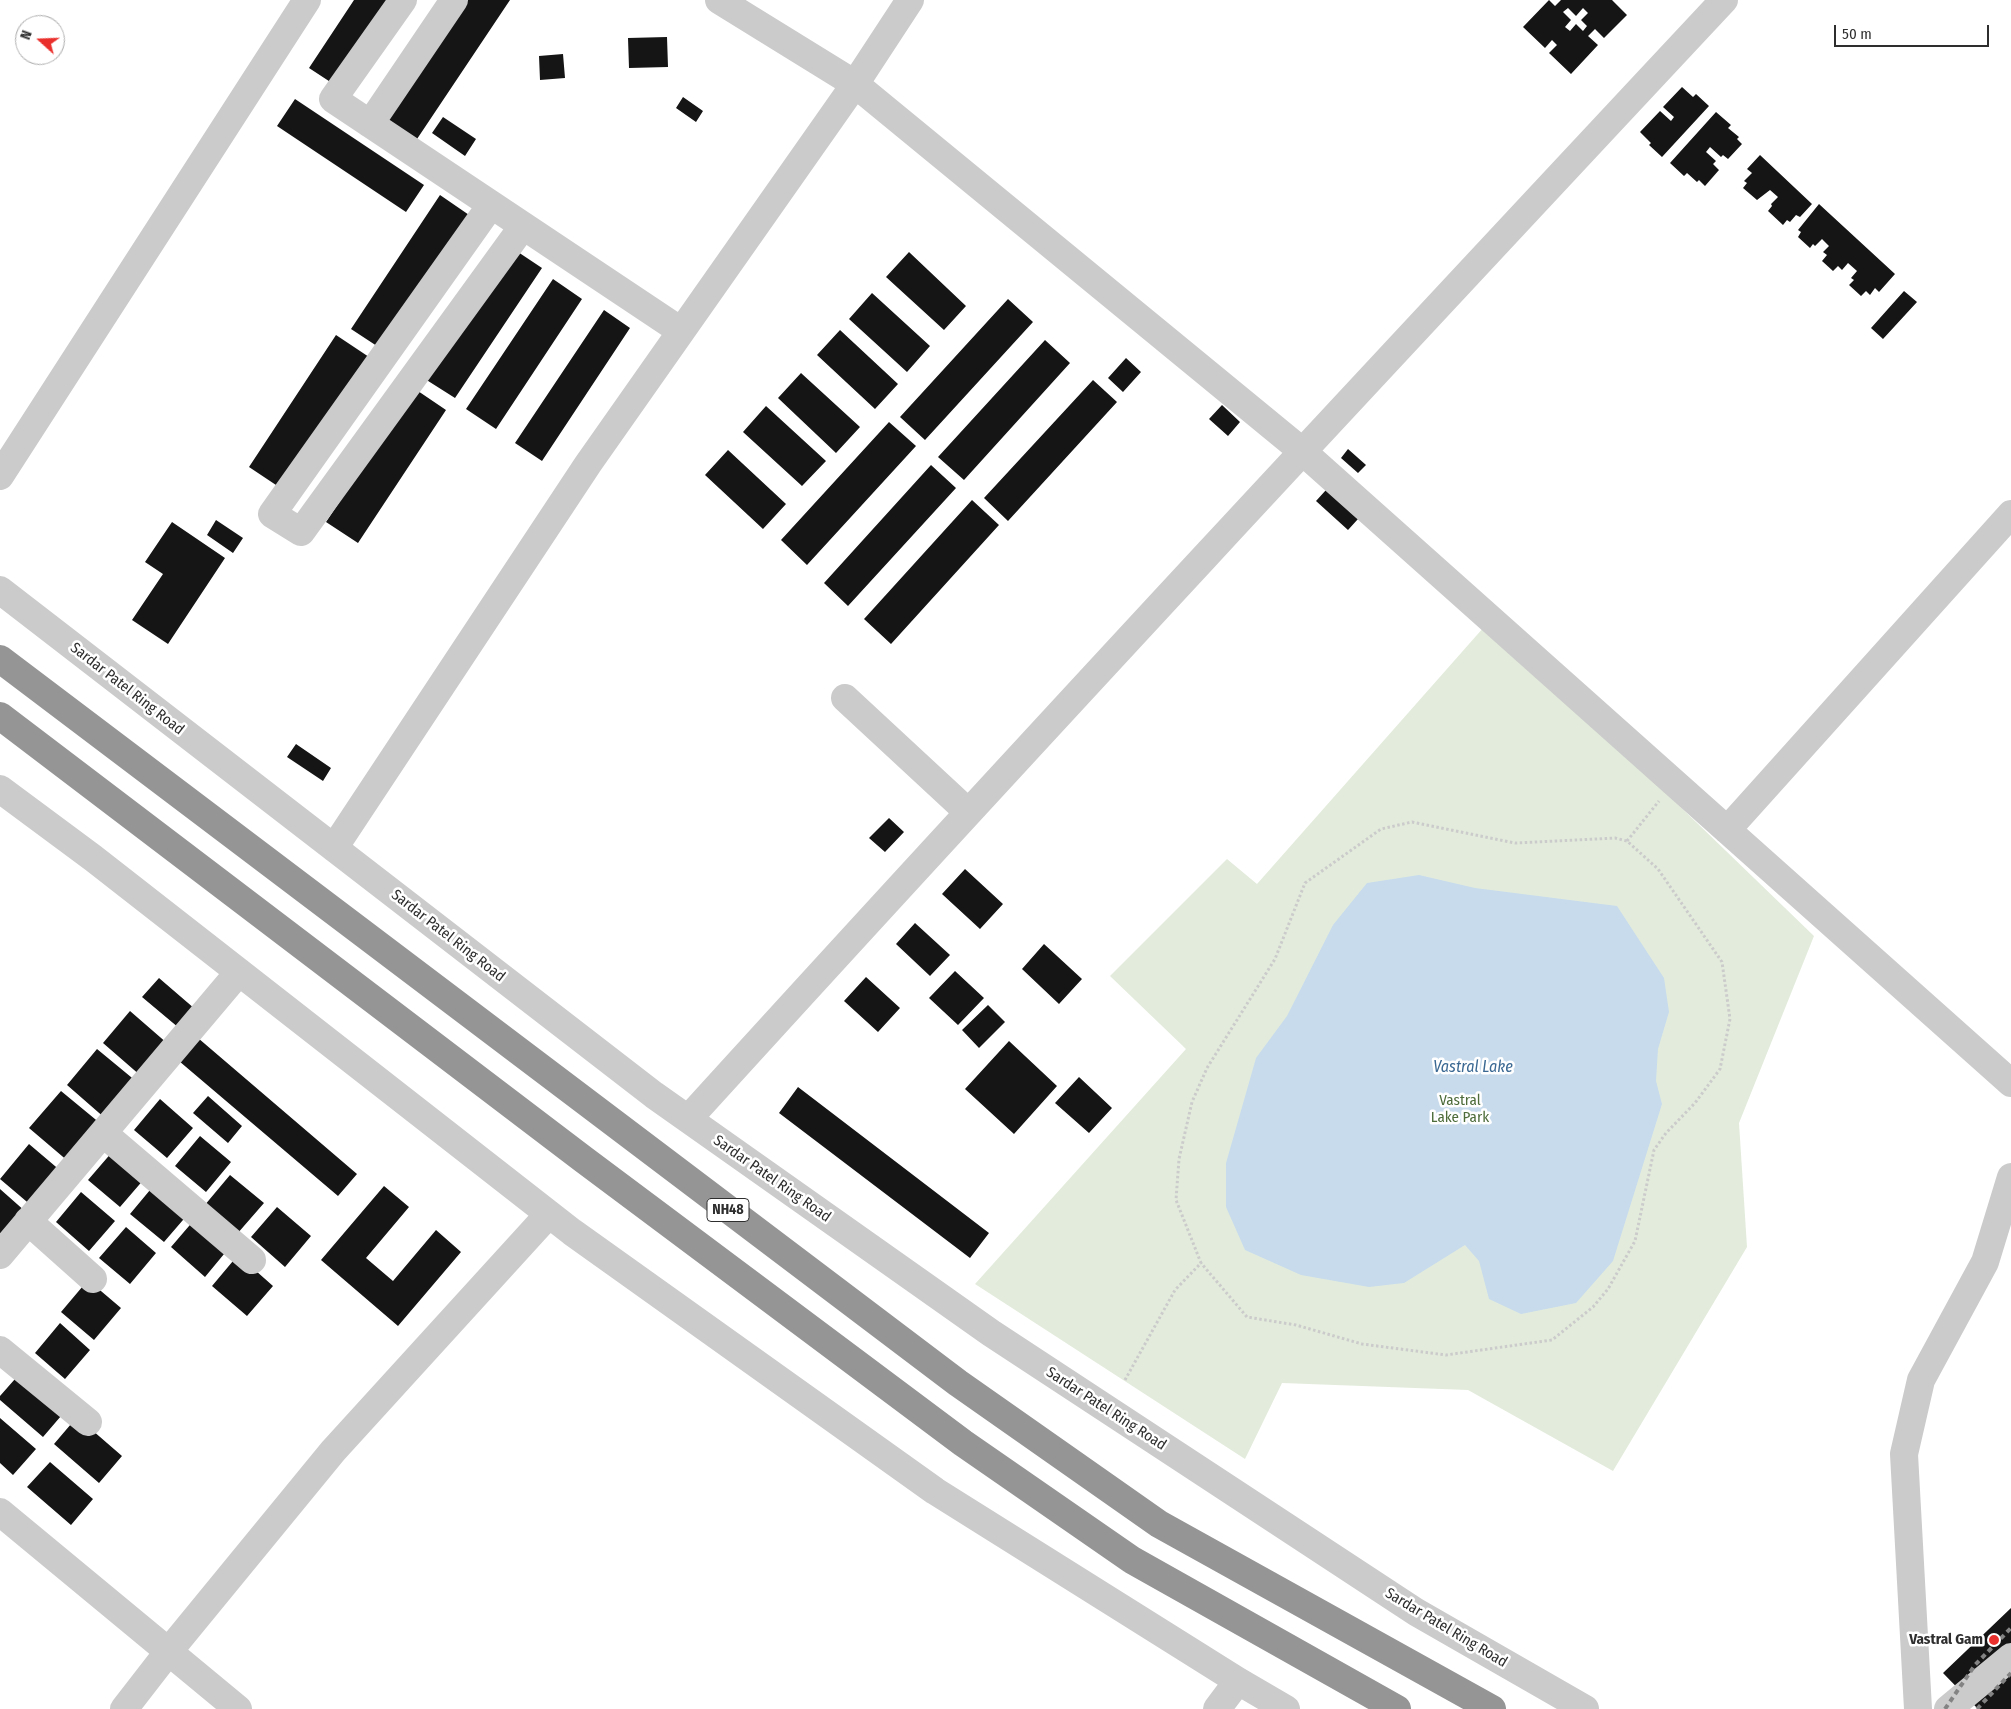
<!DOCTYPE html>
<html>
<head>
<meta charset="utf-8">
<style>
  body { margin:0 }
  #map { position:relative; width:2011px; height:1709px; overflow:hidden; background:#fff; font-family:"Fira Sans Condensed",sans-serif }
  canvas { display:block }
  .north { position:absolute; left:15px; top:15px; width:50px; height:50px; box-sizing:border-box; background:#fff; border:1px solid #ababab; border-radius:50%; rotate:290deg; font-size:14px; font-weight:700; line-height:20px; text-align:center; color:#2e2e2e }
  .north::after { content:''; display:block; margin:auto; width:18px; height:22px; background:#ea302c; clip-path:polygon(50% 0,100% 100%,50% 72%,0 100%) }
  .scale { position:absolute; left:1834px; top:25px; width:155px; height:22px; box-sizing:border-box; border:2px solid #2e2e2e; border-top:0; padding-left:6px; font-size:15px; line-height:18px; white-space:nowrap; color:#2e2e2e; -webkit-text-stroke:4px #fff; paint-order:stroke }
</style>
</head>
<body>
<div id="map">
<canvas width="2011" height="1709"></canvas>
<div class="north">N</div>
<div class="scale">50 m</div>
</div>
<script>
const ctx = document.querySelector('canvas').getContext('2d');
ctx.lineJoin = 'round';
function paint(path, color) { ctx.fillStyle = color; ctx.fill(path, 'evenodd'); }
function stroke(path, color, width, dash) { ctx.strokeStyle = color; ctx.lineWidth = width; ctx.lineCap = dash ? 'butt' : 'round'; ctx.setLineDash(dash || []); ctx.stroke(path); }
function drawText(font, color, halo, rows, align = 'center') {
  ctx.font = font + ' "Fira Sans Condensed",sans-serif'; ctx.lineWidth = 5; ctx.setLineDash([]); ctx.textBaseline = 'middle'; ctx.strokeStyle = halo; ctx.fillStyle = color; for (const [text, x, y, turn = 0] of rows) {
    ctx.save(); ctx.translate(x, y); ctx.rotate((+turn || 0) * Math.PI / 180); ctx.textAlign = isNaN(turn) ? turn : align; if (halo) ctx.strokeText(text, 0, 0); ctx.fillText(text, 0, 0); ctx.restore();
  }
}
paint(new Path2D(`
  M1484,627L1666,793L1814,936L1739,1123L1747,1247L1613,1471L1468,1390L1282,1383L1245,1459L975,1284L1186,1049L1110,976L1227,859L1257,884Z`), '#e3ecdc');
paint(new Path2D(`
  M1419,875L1475,888L1617,906L1664,978L1669,1012L1658,1049L1656,1081L1662,1104L1613,1261L1576,1303L1521,1314L1489,1299L1479,1261L1465,1245L1404,1283L1369,1287L1301,1275L1245,1250L1226,1207V1163L1256,1058L1287,1016L1333,925L1367,883Z`), '#c7dbed');
paint(new Path2D(`
  M354,0H396L338,87L309,68Z
  M465,0H510L417,139L386,119Z
  M1549,0L1555,6L1561,0H1612L1627,15L1604,38L1595,29L1588,36L1598,45L1571,74L1549,53L1557,45L1552,40L1545,48L1523,27ZM1568,8L1576,16L1583,8L1588,13L1581,20L1587,26L1583,31L1576,24L1570,31L1565,27L1571,20L1563,12Z
  M667,37L668,67L629,68L628,38Z
  M563,54L565,78L540,80L539,56Z
  M1682,87L1693,97L1696,94L1709,106L1662,157L1649,145L1651,143L1640,132L1660,111L1671,121L1674,117L1663,107Z
  M683,97L703,111L696,122L676,108Z
  M295,99L424,185L406,212L277,126Z
  M1716,112L1731,125L1728,128L1739,137L1737,139L1742,144L1728,159L1723,155L1721,157L1710,147L1706,152L1716,161L1713,164L1719,170L1705,186L1699,180L1697,182L1687,173L1684,176L1670,163Z
  M443,117L476,139L465,156L432,133Z
  M1760,155L1812,204L1800,217L1796,215L1790,222L1787,220L1783,225L1768,211L1772,206L1771,204L1778,197L1770,190L1757,200L1743,188L1747,183L1744,181L1752,173L1747,169Z
  M440,195L472,217L383,350L351,329Z
  M1819,204L1895,274L1879,292L1875,288L1870,295L1866,291L1861,296L1849,285L1854,280L1851,278L1857,271L1848,263L1842,270L1838,266L1833,271L1822,261L1827,255L1823,252L1829,246L1822,239L1815,246L1813,244L1810,248L1798,237L1801,232L1798,230Z
  M512,248L542,268L455,398L425,379Z
  M909,252L966,306L944,330L886,277Z
  M553,279L582,299L496,429L466,409Z
  M1904,291L1917,302L1883,339L1871,328Z
  M872,293L930,346L907,372L849,319Z
  M1008,299L1033,322L925,440L900,417Z
  M604,310L630,328L542,461L515,443Z
  M840,330L898,384L875,409L817,355Z
  M336,335L369,357L282,489L249,467Z
  M1045,340L1070,363L964,480L938,457Z
  M1126,358L1141,372L1123,392L1108,378Z
  M801,373L860,427L836,453L778,398Z
  M1093,380L1117,402L1008,521L984,498Z
  M415,389L446,410L358,543L326,522Z
  M1222,405L1240,422L1228,436L1209,419Z
  M766,406L826,461L802,486L743,432Z
  M889,422L916,446L807,565L781,540Z
  M1348,449L1366,465L1358,473L1341,458Z
  M728,450L786,504L763,529L705,475Z
  M931,465L956,488L848,606L824,583Z
  M1326,490L1358,519L1348,530L1316,501Z
  M972,500L999,525L891,644L864,619Z
  M216,520L243,538L233,553L207,535Z
  M172,522L225,558L168,644L132,620L163,574L145,562Z
  M296,744L331,768L323,781L287,757Z
  M889,818L904,832L885,852L869,838Z
  M965,869L1003,904L980,929L942,894Z
  M915,923L950,955L930,976L896,944Z
  M1044,944L1082,979L1059,1004L1022,969Z
  M955,971L984,998L958,1025L929,998Z
  M866,977L900,1008L878,1032L844,1001Z
  M159,978L195,1009L179,1028L142,997Z
  M988,1005L1005,1022L979,1048L962,1030Z
  M130,1011L168,1044L141,1076L103,1043Z
  M198,1038L357,1174L338,1196L179,1061Z
  M1009,1041L1057,1086L1014,1134L965,1089Z
  M97,1049L137,1082L106,1119L67,1085Z
  M1079,1077L1112,1108L1089,1133L1055,1103Z
  M798,1087L989,1233L970,1258L779,1113Z
  M61,1091L101,1124L69,1162L29,1128Z
  M208,1096L242,1126L228,1143L193,1113Z
  M160,1099L193,1128L167,1158L134,1130Z
  M200,1136L231,1162L206,1192L175,1166Z
  M29,1144L62,1172L33,1207L0,1179Z
  M113,1151L145,1178L120,1207L88,1180Z
  M230,1175L264,1203L237,1234L204,1206Z
  M155,1184L189,1213L164,1242L130,1214Z
  M384,1186L409,1207L366,1258L393,1281L436,1230L461,1252L398,1326L321,1260Z
  M0,1189L26,1212L0,1242Z
  M81,1192L115,1221L89,1251L56,1222Z
  M277,1207L311,1236L285,1267L251,1237Z
  M195,1219L229,1248L205,1277L171,1247Z
  M126,1227L156,1253L130,1284L99,1258Z
  M238,1255L273,1286L247,1316L212,1286Z
  M88,1280L121,1308L94,1340L61,1312Z
  M60,1323L90,1350L65,1379L35,1353Z
  M22,1371L67,1409L43,1437L0,1400V1396Z
  M77,1417L122,1456L99,1483L54,1444Z
  M0,1418L36,1449L13,1475L0,1463Z
  M50,1462L93,1499L71,1525L27,1487Z
  M2011,1608V1709H1978L1943,1673Z`), '#151515');
stroke(new Path2D(`
  M1627,841L1659,801
  M1125,1380L1175,1290L1201,1263L1176,1200L1179,1159L1192,1102L1207,1068L1275,959L1305,883L1381,829L1412,822L1515,843L1615,838L1627,841L1658,869L1722,962L1730,1019L1720,1069L1695,1103L1666,1133L1654,1150L1635,1241L1608,1289L1593,1307L1552,1340L1446,1355L1362,1344L1296,1325L1247,1317L1201,1263`), '#cbcbcb', 3, [2.5, 2.5]);
stroke(new Path2D(`
  M403,0L333,99L681,331
  M719,0L855,84L1302,451L2011,1083
  M370,124L454,0
  M491,205L272,514L301,532L523,226
  M0,476L307,0
  M0,590L654,1095L991,1333L1416,1612L1585,1709
  M845,698L968,812
  M0,789L93,858L572,1232L935,1491L1238,1681L1286,1709
  M1727,830L2011,514
  M334,848L588,464L855,84L910,0
  M688,1119C1030,743 1377,371 1724,0
  M103,1133L252,1260
  M28,1221L93,1279
  M0,1255L239,972
  M0,1350L88,1422
  M0,1512L238,1709
  M124,1709L169,1651L333,1451L549,1214
  M1217,1709L1238,1681
  M1918,1709L1904,1454L1921,1380L1985,1262L2011,1177
  M1948,1709L2011,1657`), '#cbcbcb', 28);
stroke(new Path2D(`
  M0,659L958,1383L1159,1524L1492,1709
  M0,716L583,1159L963,1443L1132,1560L1397,1709`), '#959595', 28);
stroke(new Path2D(`
  M1945,1709L1975,1665L2011,1628
  M1977,1709L2011,1673`), '#838383', 4, [5, 4]);
for (const [x, y, r, color] of [
  [1994,1640,6,"#ea302c"]
]) { const dot = new Path2D(); dot.arc(x, y, r, 0, 2 * Math.PI); ctx.fillStyle = color; ctx.fill(dot); stroke(dot, '#fff', 2); }
for (const [x, y, w] of [
  [728,1210,42]
]) { const box = new Path2D(); box.roundRect(x - w / 2, y - 11.5, w, 23, 4); ctx.fillStyle = '#fff'; ctx.fill(box); stroke(box, '#2e2e2e', 1); }
drawText('bold 14px', '#2e2e2e', null, [
  ["NH48",728,1210]
]);
drawText('15px', '#2e2e2e', '#fff', [
  ["Sardar Patel Ring Road",127,689,38],
  ["Sardar Patel Ring Road",448,936,38],
  ["Sardar Patel Ring Road",772,1179,35],
  ["Sardar Patel Ring Road",1106,1409,33],
  ["Sardar Patel Ring Road",1446,1628,31]
]);
drawText('15px', '#4d6c3a', '#fff', [
  ["Vastral",1460,1101],
  ["Lake Park",1460,1118]
]);
drawText('bold 15px', '#2e2e2e', '#fff', [
  ["Vastral Gam",1983,1640]
], 'right');
drawText('italic 16px', '#3a6893', '#fff', [
  ["Vastral Lake",1473,1068]
]);
</script>
</body>
</html>
